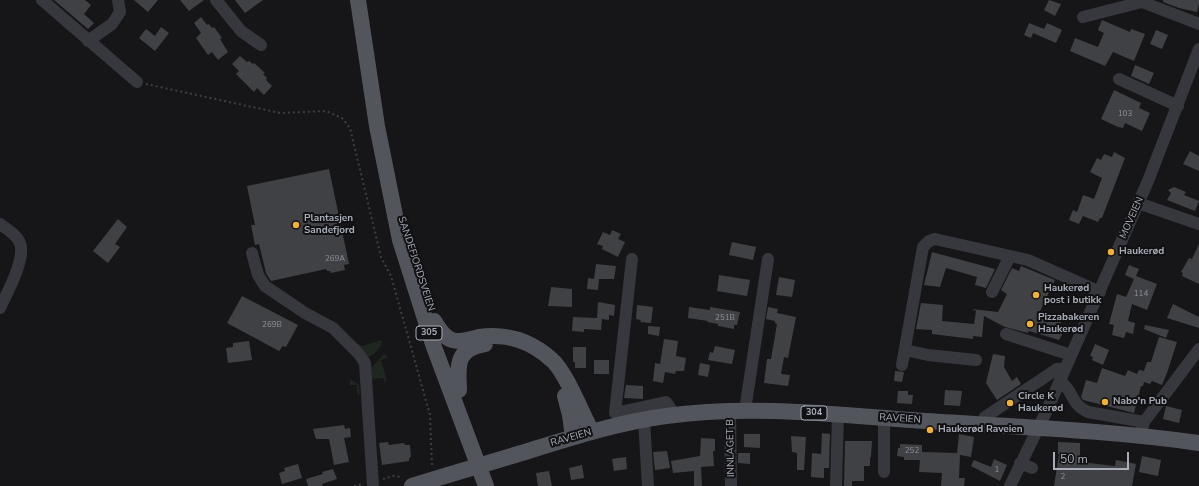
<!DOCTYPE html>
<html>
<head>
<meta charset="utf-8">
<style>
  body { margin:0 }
  #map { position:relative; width:1199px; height:486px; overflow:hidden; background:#161618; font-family:"Nunito Sans",sans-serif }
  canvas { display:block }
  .scale { position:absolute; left:1053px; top:452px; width:76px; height:18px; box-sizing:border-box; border:2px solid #a8adb8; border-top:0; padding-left:5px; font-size:12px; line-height:14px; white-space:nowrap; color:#a8adb8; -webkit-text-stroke:3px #111113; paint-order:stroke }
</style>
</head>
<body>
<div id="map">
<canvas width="1199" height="486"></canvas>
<div class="scale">50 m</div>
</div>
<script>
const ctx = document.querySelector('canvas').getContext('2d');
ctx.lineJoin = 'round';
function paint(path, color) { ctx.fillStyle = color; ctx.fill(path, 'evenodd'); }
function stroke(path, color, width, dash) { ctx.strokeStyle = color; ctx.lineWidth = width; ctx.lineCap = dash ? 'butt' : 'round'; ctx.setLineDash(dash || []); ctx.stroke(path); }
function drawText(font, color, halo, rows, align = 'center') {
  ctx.font = font + ' "Nunito Sans",sans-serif'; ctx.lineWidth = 4; ctx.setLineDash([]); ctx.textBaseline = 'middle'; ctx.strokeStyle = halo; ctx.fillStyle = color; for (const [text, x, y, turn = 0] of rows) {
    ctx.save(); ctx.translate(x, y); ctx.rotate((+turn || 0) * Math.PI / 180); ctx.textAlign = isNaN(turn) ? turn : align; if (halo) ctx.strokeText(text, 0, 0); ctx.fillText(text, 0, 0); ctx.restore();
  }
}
paint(new Path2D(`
  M382,340C383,346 374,355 368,357L355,342L362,346Z
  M384,354L388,358L381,360L387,381L384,382V378L370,379L372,367Z
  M350,379L359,385L360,394L357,395V385H350Z`), '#1e261f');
paint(new Path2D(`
  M54,0H85L91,5L84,14L94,23L88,29Z
  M134,0H158L148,12Z
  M180,0H204L189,11Z
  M235,0H263L245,13Z
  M1049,0L1061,4L1055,16L1044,10Z
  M1163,0H1199V4L1197,12L1179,8L1163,2Z
  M201,17L207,25L209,24L212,28L214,27L222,38L220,39L228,52L218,60L212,52L208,55L196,38L201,33L194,23Z
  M1102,20L1130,32L1131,29L1145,34L1134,61L1113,52L1105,66L1070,51L1075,38L1098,47L1104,33L1098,30Z
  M1029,23L1044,29L1047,23L1062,30L1056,43L1033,33L1031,38L1024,35Z
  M161,27L169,33L155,51L139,38L146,29L155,36Z
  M1156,30L1168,35L1162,49L1150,44Z
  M240,56L247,62L249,61L253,64L254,63L265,73L263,74L267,78L266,80L272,86L264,95L257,88L254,92L236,74L239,71L232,64Z
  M1135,65L1154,73L1149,84L1131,76Z
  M1114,90L1141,103L1139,108L1150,113L1142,131L1125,123L1123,128L1118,127L1101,119Z
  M1190,151L1199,156V171L1183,164Z
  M1114,152L1125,158L1102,218H1100L1098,222L1083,216L1079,224L1069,220L1073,210L1077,212L1083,195L1094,199L1102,178L1090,172L1097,158L1101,160L1104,154L1112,157Z
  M329,169L349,264L344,265L345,270L331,273L330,271H327L326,269L271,281L266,273L259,244L255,245L251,225H255L247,186Z
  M1174,187L1186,192L1184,195L1199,201L1195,211L1167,200L1171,193L1168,190Z
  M118,219L127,227L115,244L120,247L108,263L93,251Z
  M612,230L621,234L618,239L625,242L618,257L602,249L603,246L597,244L603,232L610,235Z
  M732,242L756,247L753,260L729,255Z
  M1199,244V284L1182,276L1183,273L1181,272L1189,258L1192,259Z
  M932,252L995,269L986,288L975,285L977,277L946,268L940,287L924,285Z
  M596,264L616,266L614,279H599L598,290L587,289L588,278L594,279Z
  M1129,265L1139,269L1136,276L1157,284L1147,310L1132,304L1128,321L1135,323L1133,334L1126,332L1124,338L1112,335L1114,325L1109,324L1117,294L1126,297L1134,279L1125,275Z
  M1021,266L1055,280L1040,311L1061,322L1058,331L1063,333L1059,340L1029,331L1028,333L1005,327L984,316L982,337L973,336V339L932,334V330L916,329L921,303L943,305L942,321L974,324L976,311L972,309L998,312L1007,294L1001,290L1012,268L1019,271Z
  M719,275L750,280L747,296L717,291Z
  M779,277L795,280L792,297L776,295Z
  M551,287L572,289V307L548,306Z
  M242,296L298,325L286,347L283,346L279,351L227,323Z
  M598,302L615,305L614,316L609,315V320L602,319L601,330L584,329V332L572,331L573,317L597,318Z
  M1173,304L1199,317V328L1167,318Z
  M637,305L653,307L651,323L640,322L641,320L636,319Z
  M689,307L710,310V307L740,312L737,325H734V329L718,326V324L707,322L708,321L688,318Z
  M768,307L778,309L777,313L796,317L788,358L784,357L781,374L790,375L788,386L764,383L767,359H771L777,324L775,323V321L766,319Z
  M1145,325L1169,330L1166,338L1144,329Z
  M648,326L660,327L659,336L648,334Z
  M1159,337L1177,342L1167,373L1162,385L1152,381L1150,384L1144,382L1143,386H1141L1134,413L1083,400L1081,397L1086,380L1097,383L1102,368L1125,376L1128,370L1137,374L1139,370L1144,371L1147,362H1151Z
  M664,339L678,341L676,356L686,358L684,371H676L675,374L665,372L663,383L653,381L655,363L660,364Z
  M249,341L252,360L228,363L226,348L233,347V343Z
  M1095,344L1109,350L1103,365L1092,360L1093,357L1090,356Z
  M715,346L735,350L732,364L708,360L710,352L713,353Z
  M573,347H586V368H575V362H573Z
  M993,354L1005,356L1004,367L1012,381L1017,377L1021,384L997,400L986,383Z
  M594,360H609V374H594Z
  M700,363L710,365L708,377L698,375Z
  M895,371L904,372L902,382L894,381Z
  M626,385L643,386V399L624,398Z
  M945,390L962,391L960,406L944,405Z
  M898,391H908V395H913L912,404L897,403Z
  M1166,406L1182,410L1179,423L1163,419Z
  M344,425L345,429L350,428L351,437L344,438L349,462L334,465L329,439H316L313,429Z
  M822,433L830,434L829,468H824V478L811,477L812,453L821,454Z
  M744,434H760V448L744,447Z
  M959,434L974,437L971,457L960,455L959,478H965L964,486H941L942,473L919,472L920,460H904V457L897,456L898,448H900V444L922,445V452L957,453Z
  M791,436L806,437L804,470H797V453L792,452Z
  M701,438L715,439V451H713L714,466L701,467L702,486H694V471L673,473L671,461L700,456Z
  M845,441H872L871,457L870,458V466H864V481H852V486H844Z
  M388,442L389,445L404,443L405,445H410L411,457L409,458V461L382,465L379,443Z
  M1058,442L1080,443V462L1115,466L1116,460L1136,464L1132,486H1054L1059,454H1058Z
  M667,451L670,468L655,470L653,452Z
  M738,453H750V464L738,463Z
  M1142,456L1161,460L1158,476L1139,472Z
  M626,457L627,469L614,471L612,459Z
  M994,459L1007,465L1000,481L971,466L974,460L991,467Z
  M298,464L302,478L282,484L279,473L285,471L284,468Z
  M582,465L584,478L571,480L569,468Z
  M333,469L337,479L322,484L323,486H308L306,479L323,474L322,472Z
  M549,471L552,486H538L536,473Z`), '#404145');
stroke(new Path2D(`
  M146,84L280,113L326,111L342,118L350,128L381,257L391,276L430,415L432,467
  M383,479L393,476L402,477
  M354,486L363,484`), '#3d3f44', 2, [2, 3]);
stroke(new Path2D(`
  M42,0L137,82
  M216,0L241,31L261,45
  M1083,17L1142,2L1199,24
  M88,41L112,24L120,12L118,0
  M1119,79L1178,106
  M1138,203L1199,224
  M0,224C7,229 17,235 20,243C26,259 7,293 0,308
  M252,253L258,275L265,286L305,313L333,328L359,354L365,363L373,486
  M632,259L615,413L666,402L675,415
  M992,292L1010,256
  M1006,334L1071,355
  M905,350L928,355L976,360
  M902,365L923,247L929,241L935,239L1028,260L1100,292
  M1060,381C1075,392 1069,403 1088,412L1144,422
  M745,410L768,259
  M730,411L731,486
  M884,418V472
  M644,420L648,486
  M980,425L985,417L1057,369H1065
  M1140,436L1144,422L1199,349
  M1020,463L1032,468
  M836,486L838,414
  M1010,486L1047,410L1148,181L1199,49`), '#37383d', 12);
stroke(new Path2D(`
  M358,0L377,126L400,240L434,347L486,486
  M434,321C439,328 443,337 452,340C461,343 471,339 479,337C508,333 531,341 552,360C566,372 582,414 592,432
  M459,390C458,366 455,349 485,344
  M565,396L570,415L573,437
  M515,455C564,440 614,423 666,416C753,404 839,415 926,421C1018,427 1107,430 1199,443
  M412,486L448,475`), '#53555c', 16);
stroke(new Path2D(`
  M448,475L515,455`), '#53555c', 16);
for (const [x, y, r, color] of [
  [296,225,4,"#f2b134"],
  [1111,252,4,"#f2b134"],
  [1036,295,4,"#f2b134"],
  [1030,324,4,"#f2b134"],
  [1105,402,4,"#f2b134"],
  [1010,403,4,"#f2b134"],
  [930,430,4,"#f2b134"]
]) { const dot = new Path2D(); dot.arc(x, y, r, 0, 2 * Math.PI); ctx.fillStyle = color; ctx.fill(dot); stroke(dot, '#111113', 1.5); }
drawText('8px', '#8e929b', null, [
  ["103",1125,114],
  ["269A",335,259],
  ["114",1141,294],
  ["251B",725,318],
  ["269B",272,325],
  ["252",912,451],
  ["1",997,470],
  ["2",1063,477]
]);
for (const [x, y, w] of [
  [429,333,26],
  [814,413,26]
]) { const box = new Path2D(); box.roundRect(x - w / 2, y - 7, w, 14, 3); ctx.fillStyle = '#111113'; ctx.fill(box); stroke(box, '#a8adb8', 1); }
drawText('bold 9px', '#a8adb8', null, [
  ["305",429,333],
  ["304",814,413]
]);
drawText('10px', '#a8adb8', '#111113', [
  ["MOVEIEN",1132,218,-66],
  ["SANDEFJORDSVEIEN",416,264,72],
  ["RAVEIEN",900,419,4],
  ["RAVEIEN",571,438,-16],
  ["INNLAGET B",731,448,-91]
]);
drawText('bold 10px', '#a8adb8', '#111113', [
  ["Plantasjen",304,219],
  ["Sandefjord",304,231],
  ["Haukerød",1119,252],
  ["Haukerød",1044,289],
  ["post i butikk",1044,301],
  ["Pizzabakeren",1038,318],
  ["Haukerød",1038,330],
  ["Circle K",1018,397],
  ["Haukerød",1018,409],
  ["Nabo'n Pub",1113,402],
  ["Haukerød Raveien",938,430]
], 'left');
</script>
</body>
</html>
